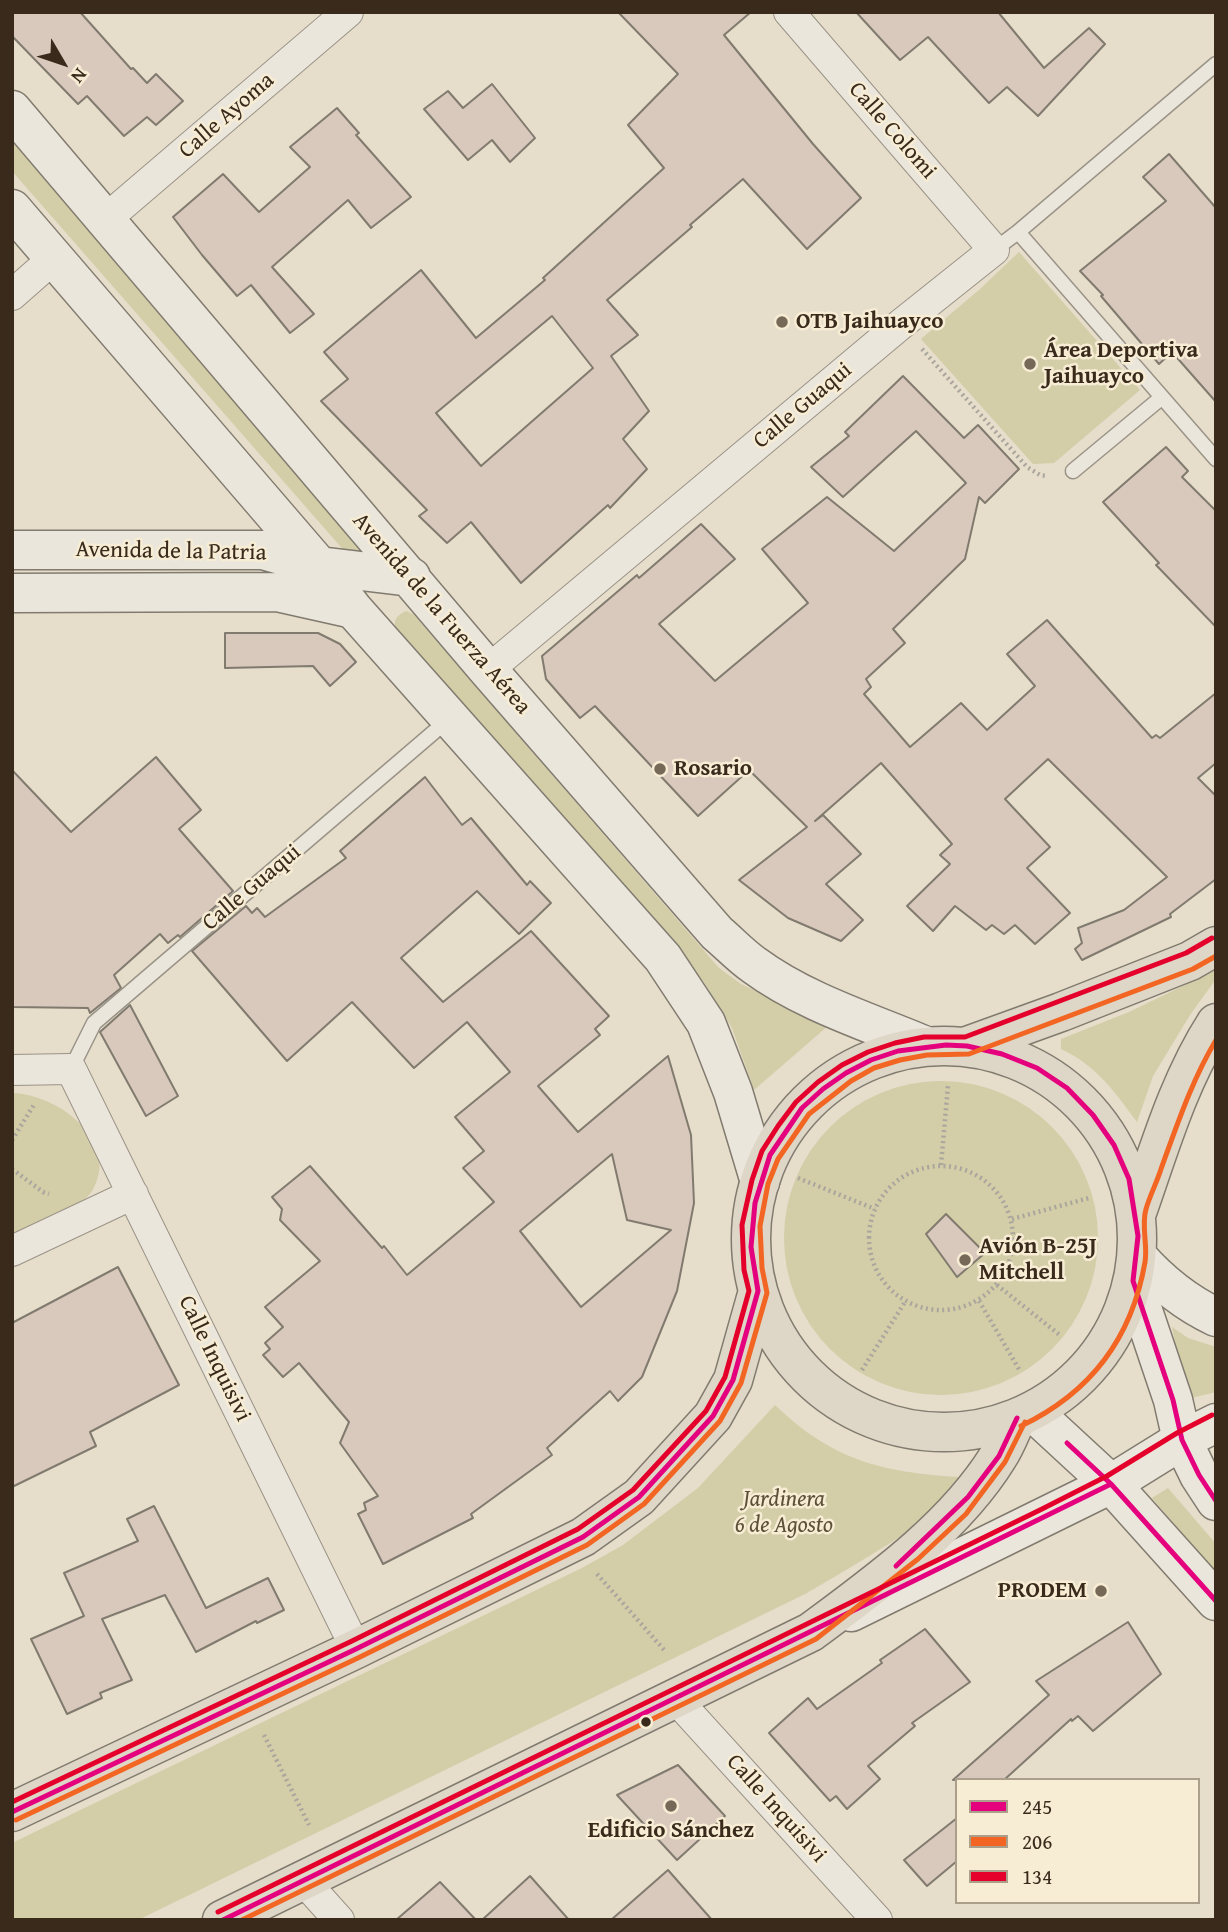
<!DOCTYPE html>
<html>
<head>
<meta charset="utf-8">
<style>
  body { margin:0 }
  #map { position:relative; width:1228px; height:1932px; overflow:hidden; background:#e6ddca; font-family:"Gentium Book Plus",serif }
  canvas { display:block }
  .frame { position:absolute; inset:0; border:14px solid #392a1b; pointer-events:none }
  .legend { position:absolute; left:955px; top:1778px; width:245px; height:126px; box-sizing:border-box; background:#f7ecd4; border:2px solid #ab9e8a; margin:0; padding:9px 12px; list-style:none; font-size:21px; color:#392a1b }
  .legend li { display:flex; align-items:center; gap:14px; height:35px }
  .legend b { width:35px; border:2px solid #ab9e8a }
  .north { position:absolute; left:28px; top:28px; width:70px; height:70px; -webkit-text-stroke:5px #f7ecd4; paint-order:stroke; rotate:129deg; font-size:19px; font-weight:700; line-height:28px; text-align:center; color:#392a1b }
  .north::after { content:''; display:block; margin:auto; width:24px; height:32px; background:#392a1b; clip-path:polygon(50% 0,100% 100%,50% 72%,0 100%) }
</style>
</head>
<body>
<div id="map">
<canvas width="1228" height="1932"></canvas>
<div class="frame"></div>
<ul class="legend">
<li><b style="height:9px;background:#e5007d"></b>245</li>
<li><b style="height:9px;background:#f26522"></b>206</li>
<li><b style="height:9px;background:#e4002b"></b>134</li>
</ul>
<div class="north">N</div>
</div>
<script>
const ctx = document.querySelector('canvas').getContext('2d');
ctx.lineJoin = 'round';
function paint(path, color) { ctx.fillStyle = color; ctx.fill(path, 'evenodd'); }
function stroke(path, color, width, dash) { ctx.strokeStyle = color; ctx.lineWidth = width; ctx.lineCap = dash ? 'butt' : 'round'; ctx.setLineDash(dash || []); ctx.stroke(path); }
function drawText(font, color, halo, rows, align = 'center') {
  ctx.font = font + ' "Gentium Book Plus",serif'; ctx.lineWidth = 5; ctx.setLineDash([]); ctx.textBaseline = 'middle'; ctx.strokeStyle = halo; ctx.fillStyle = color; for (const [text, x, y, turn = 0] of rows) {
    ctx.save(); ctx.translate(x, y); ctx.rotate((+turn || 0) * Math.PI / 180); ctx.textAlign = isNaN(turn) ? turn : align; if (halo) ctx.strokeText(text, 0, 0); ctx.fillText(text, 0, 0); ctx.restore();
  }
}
paint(new Path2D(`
  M12,137L365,547L362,554H347L12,171Z
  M1019,252L1140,390L1054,463L1033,464L921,339L979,290Z
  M407,611L414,615L719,968L741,984L829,1025L754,1090L732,1028L704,982L398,631C391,622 397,614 407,611Z
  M1216,970V979L1190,1015L1153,1076L1137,1122C1115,1092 1096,1065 1061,1049V1039L1129,1012Z
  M784 1238a157 157 0 1 1 314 0a157 157 0 1 1-314 0Z
  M12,1093C58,1094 122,1142 92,1191C80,1210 33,1225 12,1235Z
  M1172,1327L1188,1338L1216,1347V1392L1191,1398L1178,1359Z
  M775,1405C832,1460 881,1472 958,1477C958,1481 959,1485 958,1488C948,1513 834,1577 807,1593L138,1920H12V1843L582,1568L623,1545L698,1488Z
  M1168,1488L1216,1544V1573L1152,1498Z`), '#d3cda8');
const building = new Path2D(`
  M12,12H80L131,69L133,68L147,83L156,74L183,101L156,125L147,117L124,136L87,96L78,104L12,36Z
  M618,12H751L724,35L813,144L861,198L807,249L743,179L690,225L692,227L607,300L638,335L611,356L649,411L623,439L647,469L610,508L608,505L521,583L471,522L447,543L419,516L427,510L321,401L348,379L324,352L421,270L476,338L545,280L543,278L664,168L628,125L678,74ZM552,316L593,368L481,466L436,413Z
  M856,12H998L1044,68L1089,28L1105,44L1038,116L1007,87L989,103L928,37L900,60Z
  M492,84L535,138L510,162L492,140L468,160L424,109L448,91L463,108Z
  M337,108L359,133L356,135L411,197L371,228L348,200L272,267L314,314L290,333L251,285L237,296L202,255L173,217L223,174L259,212L310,167L290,147Z
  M1169,154L1216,208V402L1172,352L1159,364L1101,296L1103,295L1080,271L1166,201L1143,177Z
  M903,376L964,438L978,425L1019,469L985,503L979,497L965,559L893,629L905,643L866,679L871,687L864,694L910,747L961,703L987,730L1035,686L1007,654L1047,620L1152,738L1156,735L1160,738L1216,693V763L1198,778L1216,796V879L1170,914L1171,917L1082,960L1075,949L1082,943L1078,928L1124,910L1167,877L1048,759L1005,799L1050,847L1027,868L1070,913L1035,944L1015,925L1004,934L992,925L986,930L955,906L933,931L907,906L950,864L940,855L952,844L881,763L815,821L823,815L861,854L826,884L863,920L841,941L788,918L739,880L807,827L749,770L698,816L595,706L580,718L546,679L542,656L637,575L639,578L701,524L735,559L659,624L715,681L808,603L762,549L827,497L894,551L966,483L916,431L843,497L811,467L849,436L845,432Z
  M1166,447L1188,471L1182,477L1216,511V627L1156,565L1159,563L1103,502Z
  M225,633H318L340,644L356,662L330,686L313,666L225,668Z
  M156,757L201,810L179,829L233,891L180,937L178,935L168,943L160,934L114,975L121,988L90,1013L88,1008L12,1007V770L71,832Z
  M425,777L462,825L471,818L527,885L530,881L551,903L519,934L477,891L401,958L443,1002L531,931L609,1016L595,1029L600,1035L538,1086L578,1132L668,1056L691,1135L694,1203L677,1291L642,1377L618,1401L610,1391L547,1448L552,1455L471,1514L473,1518L383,1564L358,1514L366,1510L364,1503L378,1496L340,1443L349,1422L299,1363L283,1377L263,1355L270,1349L265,1343L283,1327L265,1307L320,1261L280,1220L282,1209L272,1197L310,1166L382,1248L384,1246L407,1275L494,1202L463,1168L484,1151L455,1117L510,1072L467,1022L414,1068L352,1002L287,1061L192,951L246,906L252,913L257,908L265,917L346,858L340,851ZM612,1154L627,1220L671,1230L581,1307L520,1231Z
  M130,1005L178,1096L146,1116L100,1032Z
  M946,1214L985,1253L957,1277L926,1234Z
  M118,1267L179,1385L90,1432L96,1446L12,1487V1323Z
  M154,1506L206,1608L268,1578L284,1610L257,1623L256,1621L196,1652L165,1595L102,1619L132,1680L100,1693L102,1698L67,1714L31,1639L84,1616L64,1573L138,1541L127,1519Z
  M1128,1622L1161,1674L1093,1731L1078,1716L1072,1721L1071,1719L1004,1780H953L1049,1695L1036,1681Z
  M925,1629L970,1682L912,1723L915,1726L868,1766L880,1779L847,1809L836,1796L830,1801L769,1733L808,1698L817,1709L882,1663L880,1660Z
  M678,1765L725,1816L677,1860L617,1795Z
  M957,1818V1861L927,1886L904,1860Z
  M668,1870L712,1920H611Z
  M530,1876L569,1920H482Z
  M440,1882L476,1920H396Z`);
paint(building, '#d9c8bc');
stroke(building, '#817b6f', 2);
const lane = new Path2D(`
  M1018,232L1216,459
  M994,250L1018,232L1216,64
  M1073,471L1161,398
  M71,1069L94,1023L448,720`);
const street = new Path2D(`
  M106,219L348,12
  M12,295L54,258
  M488,670L900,325L994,250L789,12
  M12,1070L71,1069L356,1649
  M12,1251L133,1194
  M674,1697L877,1920
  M304,1881L339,1920`);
const secondary = new Path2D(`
  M12,110L488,670L717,933C730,944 741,956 754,965C804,1002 869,1022 926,1046
  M12,209L319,566L353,609L663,958L706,1023L733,1092L760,1182
  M12,550H263L319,566L411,577
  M12,593L277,592L353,609
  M1137,1256C1160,1282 1184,1302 1216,1317
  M1133,1281L1173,1400L1182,1440L1199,1475L1216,1501
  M1033,1412L1111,1484L1216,1601
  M851,1612L1111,1484L1182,1440L1216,1423`);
const primary = new Path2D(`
  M751 1239a193 193 0 1 1 386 0a193 193 0 1 1-386 0Z
  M967,1046L1061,1012L1190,961L1216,946
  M1136,1215C1159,1150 1178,1082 1216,1023
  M12,1812L356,1649L583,1537L639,1497L713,1416L733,1380L758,1291
  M222,1920L811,1632C877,1583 954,1528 998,1457C1006,1445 1011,1431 1017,1418`);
stroke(lane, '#9a9387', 17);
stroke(street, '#9a9387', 32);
stroke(secondary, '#817b6f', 41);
stroke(primary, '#817b6f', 41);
stroke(new Path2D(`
  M922,349L1027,467L1040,475L1047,476
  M12,1140L35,1103
  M941,1165L948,1086
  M869 1238a72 72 0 1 1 144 0a72 72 0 1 1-144 0Z
  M12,1169L43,1192L49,1194
  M798,1178L875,1209
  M1012,1219L1089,1198
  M997,1285L1061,1336
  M979,1301L1020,1371
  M862,1370L905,1302
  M597,1574L666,1652
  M264,1735L309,1825`), '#aaa69d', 4.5, [2, 3.5]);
stroke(lane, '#ebe6dc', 14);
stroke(street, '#ebe6dc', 30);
stroke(secondary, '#ebe6dc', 38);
stroke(primary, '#ded6c7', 38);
stroke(new Path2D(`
  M1067,1443L1111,1484L1216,1601
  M896,1566L968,1497L999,1456L1017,1418
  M12,1812L356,1649L583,1537L639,1497L713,1416L733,1380L758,1291L751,1247L755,1203L770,1155L802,1108L823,1089L846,1073L871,1060L898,1051L946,1045L967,1046L1002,1054L1037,1068L1067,1088L1093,1115L1114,1145L1129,1179L1138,1236L1133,1281L1173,1400L1182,1440L1199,1475L1216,1501
  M223,1920L1111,1484`), '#e5007d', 5);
stroke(new Path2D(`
  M1021,1426C1090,1393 1132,1338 1145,1262C1148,1245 1141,1226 1146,1209C1150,1195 1157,1182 1161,1169C1177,1125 1192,1080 1216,1040
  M16,1820L360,1657L587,1545L644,1504L720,1421L741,1383L767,1293L762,1268L760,1226L768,1184L778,1159L809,1114L851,1081L874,1068L900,1060L927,1055L969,1054L1193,969L1216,956
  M242,1920L816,1639L918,1559L966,1514L1005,1462L1025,1422`), '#f26522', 5);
stroke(new Path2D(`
  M12,1802L352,1641L578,1529L633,1490L706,1411L725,1377L749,1291L744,1270L742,1225L752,1180L762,1151L778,1126L796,1102L818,1082L842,1065L868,1052L895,1043L924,1037H965L1186,953L1212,938
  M218,1912L1042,1509L1107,1476L1177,1433L1212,1415`), '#e4002b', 5);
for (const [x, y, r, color] of [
  [782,322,7,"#766958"],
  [1030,364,7,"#766958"],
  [660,769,7,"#766958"],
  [965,1260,7,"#766958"],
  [1101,1591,7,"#766958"],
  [646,1722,6,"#392a1b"],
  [671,1806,7,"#766958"]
]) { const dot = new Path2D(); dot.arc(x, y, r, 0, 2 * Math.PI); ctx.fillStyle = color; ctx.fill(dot); stroke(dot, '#f7ecd4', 2.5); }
drawText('23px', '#392a1b', '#f7ecd4', [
  ["Calle Ayoma",227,116,-41],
  ["Calle Colomi",892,131,49],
  ["Calle Guaqui",803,406,-40],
  ["Avenida de la Patria",171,552,1],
  ["Avenida de la Fuerza Aérea",441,614,49],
  ["Calle Guaqui",252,888,-40],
  ["Calle Inquisivi",214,1359,64],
  ["Calle Inquisivi",776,1809,48]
]);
drawText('bold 23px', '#392a1b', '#f7ecd4', [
  ["OTB Jaihuayco",796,322],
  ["Área Deportiva",1044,351],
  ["Jaihuayco",1044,377],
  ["Rosario",674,769],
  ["Avión B-25J",979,1247],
  ["Mitchell",979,1273],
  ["PRODEM",1087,1591,"right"],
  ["Edificio Sánchez",671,1831,"center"]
], 'left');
drawText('italic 23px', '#5c5037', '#f7ecd4', [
  ["Jardinera",784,1500],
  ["6 de Agosto",784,1526]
]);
</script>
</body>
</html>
